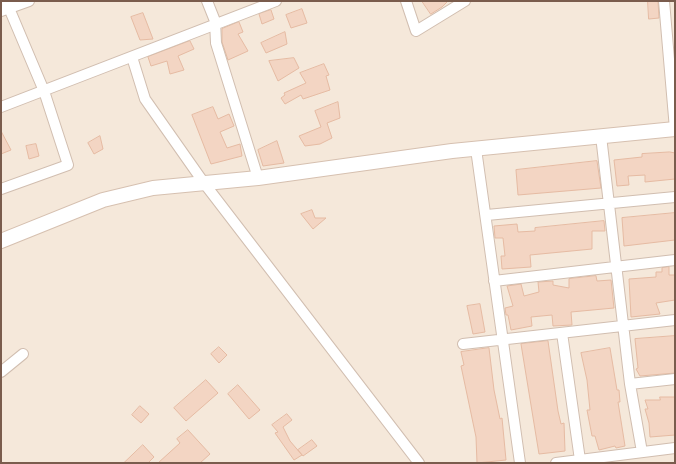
<!DOCTYPE html>
<html>
<head>
<meta charset="utf-8">
<style>
  body { margin:0 }
  #map { position:relative; width:676px; height:464px; overflow:hidden; background:#fdf6ec; font-family:"Sofia Sans Condensed",sans-serif }
  canvas { display:block }
  .frame { position:absolute; inset:0; border:2px solid #7a5c4d; pointer-events:none }
</style>
</head>
<body>
<div id="map">
<canvas width="676" height="464"></canvas>
<div class="frame"></div>
</div>
<script>
const ctx = document.querySelector('canvas').getContext('2d');
ctx.lineJoin = 'round';
function paint(path, color) { ctx.fillStyle = color; ctx.fill(path, 'evenodd'); }
function stroke(path, color, width, dash) { ctx.strokeStyle = color; ctx.lineWidth = width; ctx.lineCap = dash ? 'butt' : 'round'; ctx.setLineDash(dash || []); ctx.stroke(path); }
paint(new Path2D(`
  M1,1H675V463H1Z`), '#f5e8da');
const building = new Path2D(`
  M422,1H448L442,7L431,14Z
  M648,1H658L659,18L649,19Z
  M302,9L307,23L291,28L286,15Z
  M271,10L274,19L262,24L259,14Z
  M143,13L153,39L140,40L131,17Z
  M239,22L243,32L238,34L248,51L228,60L222,42V29Z
  M285,32L287,44L266,53L261,43Z
  M190,41L194,49L178,56L184,70L170,74L167,61L151,66L148,57Z
  M294,58L299,68L278,81L269,61Z
  M324,64L329,75L326,76L330,90L303,99L301,95L285,104L281,98L285,95L284,93L306,83L300,73Z
  M338,102L340,118L327,123L332,138L320,144L305,146L299,136L321,127L315,111Z
  M213,107L218,119L229,114L234,126L220,132L227,148L240,144L242,156L211,164L192,115Z
  M1,131L11,150L1,154Z
  M100,136L103,149L94,154L88,143Z
  M277,141L284,163L263,166L258,150Z
  M36,144L39,156L29,159L26,146Z
  M670,152L675,153V179L645,182V175L628,176L629,185L617,186L614,160L642,157V154Z
  M597,161L601,188L518,195L516,170Z
  M312,210L315,218H326L313,229L301,214Z
  M675,213V240L624,246L622,218Z
  M604,221L605,231H592V249L530,255L531,267L502,269L501,256H505L503,238H495L494,226L517,224L518,232L535,231V228Z
  M669,267V275H675V300L656,303L660,314L631,317L629,279L656,277V272H662V268Z
  M596,276L597,281L611,280L614,308L571,312L572,325L553,326L552,315L531,317L532,326L511,330L508,315H506L505,308L513,306L507,286L521,284L524,296L539,292L538,282L553,281V285L569,288V279Z
  M480,304L485,332L473,334L467,306Z
  M675,336V373L640,376L636,369L638,368L635,339Z
  M548,341L558,411L561,424L564,423L565,451L539,454L521,344Z
  M219,347L227,355L219,363L211,354Z
  M489,348L494,390L500,419L502,418L506,460L477,463L476,437L461,366L464,365L461,352Z
  M610,348L617,390H619L620,402H618L625,446L616,448L615,446L599,450L595,436H592L587,410H590L587,380L581,353Z
  M206,380L218,393L186,421L174,408Z
  M238,385L260,410L249,419L228,394Z
  M660,397H675V435L650,437L649,423L645,409H648L645,400H660Z
  M140,406L149,414L141,423L132,415Z
  M287,414L292,420L283,427L290,441L302,455L294,460L275,433L278,432L272,425Z
  M188,430L210,454L200,463H158L180,443L177,439Z
  M312,440L317,446L303,456L298,450Z
  M143,445L154,457L148,463H124Z`);
paint(building, '#f3d5c3');
stroke(building, '#e6bba3', 1);
const street = new Path2D(`
  M207,1L215,21L216,43L258,178
  M406,1L416,31L465,1
  M664,1L675,129
  M1,11L29,1
  M132,57L145,99L204,183L419,463
  M1,107L276,1
  M601,136L630,384L642,452
  M476,149L520,463
  M1,189L68,165L44,91L6,1
  M487,215L675,197
  M494,281L675,260
  M562,333L580,460
  M463,344L675,320
  M1,372L23,354
  M630,384L675,379
  M556,463L675,448`);
const secondary = new Path2D(`
  M1,241L103,200L153,188L258,178L452,151L675,129`);
stroke(street, '#d1beb0', 12);
stroke(secondary, '#d6c0b0', 16);
stroke(street, '#fff', 10);
stroke(secondary, '#fff', 14);
</script>
</body>
</html>
